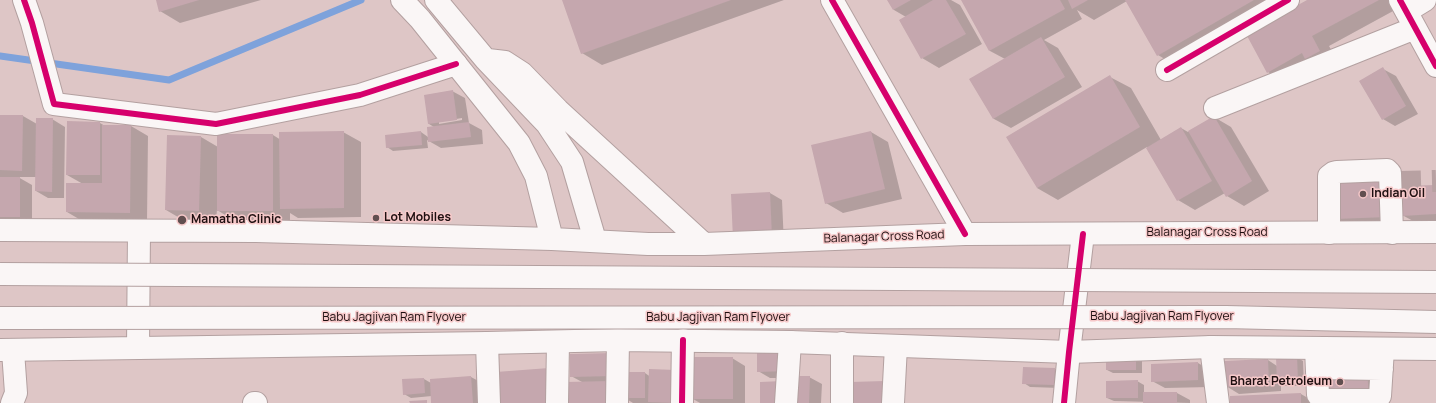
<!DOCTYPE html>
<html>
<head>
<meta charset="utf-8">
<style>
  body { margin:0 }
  canvas { display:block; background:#dec6c6 }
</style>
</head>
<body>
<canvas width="1436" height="403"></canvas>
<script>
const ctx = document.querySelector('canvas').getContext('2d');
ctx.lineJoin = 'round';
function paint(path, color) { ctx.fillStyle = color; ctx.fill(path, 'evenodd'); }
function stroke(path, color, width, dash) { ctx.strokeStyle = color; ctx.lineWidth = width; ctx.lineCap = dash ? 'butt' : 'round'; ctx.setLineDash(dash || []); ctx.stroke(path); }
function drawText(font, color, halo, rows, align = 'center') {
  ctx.font = font + ' Manrope,sans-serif'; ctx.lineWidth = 3; ctx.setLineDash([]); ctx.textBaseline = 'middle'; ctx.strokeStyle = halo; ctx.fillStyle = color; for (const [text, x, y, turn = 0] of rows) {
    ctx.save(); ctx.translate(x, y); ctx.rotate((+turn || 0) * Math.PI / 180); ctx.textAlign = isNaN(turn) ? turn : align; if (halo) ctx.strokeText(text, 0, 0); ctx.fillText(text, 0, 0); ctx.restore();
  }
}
paint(new Path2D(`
  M157,0H261L180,23L160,11Z
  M563,0H784L602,65L582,53Z
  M888,0H951L960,5L982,44L939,68L922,58L900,20L906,17L894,10Z
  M962,0H1294L1178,67L1158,55L1127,1L1094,20L1077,10L1082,19L1044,40L1058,48L1082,87L1011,128L994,119L971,80L1005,59L990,51Z
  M1309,0H1390L1395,10L1329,46L1337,60L1285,82L1268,72Z
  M1383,69L1396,76L1418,114L1395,126L1383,119Z
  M1110,77L1131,88L1161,140L1181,128L1188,132L1214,117L1231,127L1269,191L1244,206L1227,196L1225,193L1195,210L1178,200L1147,147L1058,200L1037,188Z
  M452,91L465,98L469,123L482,130L483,144L441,148L427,140L428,148L393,151L387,147L421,132L428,137L434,127L429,124L425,96ZM462,118V120L439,124V122Z
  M0,116H23L37,124L52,119L65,127L64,198H48L36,191V177H18L32,185V224L0,226Z
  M100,123L105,126H131L148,136L147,222H84L67,212L83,184L67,175Z
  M343,132L361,142V217L298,218L290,213V220L235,221L217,210L216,220H183L166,210L201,137L218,147L273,135L281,140Z
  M871,132L888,142L902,199L843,213L826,203Z
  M1335,177L1399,224L1349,225L1336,218Z
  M1436,186V221L1415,222L1402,215Z
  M770,193L782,200L784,244L747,246Z
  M758,352L798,377H809L822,384L821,403H796L797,378H770L758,371Z
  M1107,356L1142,360V373H1113L1107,370Z
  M1296,357L1303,361L1304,386H1284L1281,384V391L1239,394L1226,386L1268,360L1277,366Z
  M732,358L745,366V403H700L693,399Z
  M1198,363L1210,370L1211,387L1165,388L1152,381Z
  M1055,369L1061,372L1060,388L1030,387L1024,383Z
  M624,373H645L688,403H633L625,398L582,382L571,376Z
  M1329,375L1379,380L1381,403Z
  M471,377L484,384L485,403H432V396L411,398L404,394L403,380L424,379L431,383V380Z
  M1137,381L1144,385V393H1177L1190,400V403L1114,401L1107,398Z
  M1301,394L1313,401V403H1231Z`), '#0003');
stroke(new Path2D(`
  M0,56L169,80L361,0`), '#7ea2db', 7);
paint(new Path2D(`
  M156,0H199L159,12Z
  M562,0H731L581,54Z
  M887,0H911L893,10Z
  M933,0H946L966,34L921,59L899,20Z
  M961,0H1060L1065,9L989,51Z
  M1068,0H1088L1072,9Z
  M1125,0H1254L1157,56Z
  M1307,0H1379L1312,36L1320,51L1305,59L1302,53L1267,73L1246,34Z
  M1041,37L1065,77L993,119L969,79Z
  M1383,67L1406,106L1382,120L1359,81Z
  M1110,75L1140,127L1037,188L1006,137Z
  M453,90L457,120L428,124L424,95Z
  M0,115H23L22,171L0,170Z
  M1214,116L1252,181L1226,197L1188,131Z
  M36,118H53L52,192L35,191Z
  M67,121L100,122V175H66Z
  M469,122L471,137L428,142L427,127Z
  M102,125H131L130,213L66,212V183H102Z
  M1181,127L1212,181L1177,201L1146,148Z
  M344,131V208L280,209L279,132Z
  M421,131L422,145L386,148L385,135Z
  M871,131L885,189L825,204L811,145Z
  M217,134H273V211H217Z
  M167,135L201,136L199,211L165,210Z
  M1386,175L1387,217L1335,219L1334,176Z
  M0,177H20V217H0Z
  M1436,185V214L1401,216L1400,186Z
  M770,192L772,238L733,240L731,194Z
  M757,351H786V371L757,372Z
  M612,353V376L570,377V354Z
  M1106,355H1136V370H1106Z
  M1297,356L1298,382L1277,383L1276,357Z
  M692,357H733V399H692Z
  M1268,359L1269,385L1225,387L1224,361Z
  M1198,362V380L1151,382V364Z
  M1023,367L1055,368L1054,385L1022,384Z
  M549,368L551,403H498L496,372Z
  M649,369L676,370L675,403L648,402Z
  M1367,371L1369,396L1327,395L1328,374Z
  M623,372H645V398H622Z
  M471,376L473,403H431L430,379Z
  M796,376H810L809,403H795Z
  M424,378L425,393L403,395L402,379Z
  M1138,380V398H1106V381Z
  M612,381L613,403H565V382Z
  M783,381V403H760V382Z
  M885,381L886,403H850V382Z
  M1143,392H1177V403H1143Z
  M1301,393V403H1230V396Z
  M427,400V403H410L409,401Z`), '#c5a7ae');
stroke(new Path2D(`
  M1399,182L1436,181`), '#b8a1a2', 22, [22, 11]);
const minor = new Path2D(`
  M24,0L32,23L54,104L216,124L360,95L456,64
  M832,0L965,234
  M1400,0L1436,66
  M1407,11L1425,0
  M1167,70L1288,0
  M1215,108L1415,28
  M1329,233V176L1333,173L1337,172L1387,170L1390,173L1392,233
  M487,343L489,403
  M1211,347L1218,403
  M1316,348L1318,395L1323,400H1376L1380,396L1383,349
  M1318,368L1382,369
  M12,403L16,393L13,351
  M254,403H256
  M557,403L558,342
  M617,403L618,340
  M682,403L683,340
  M786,403L790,342
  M842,403V343
  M893,403L896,346
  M1064,403L1069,352L1083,234`);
const major = new Path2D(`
  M402,0L420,19L519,143L536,176L552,239
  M436,0L486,60L547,124L572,162L595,240
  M488,60L505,62L522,73L558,110L704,244
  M0,230L256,231L552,239L648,244H704L965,234L1436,232
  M138,348L139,231
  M0,350L487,343L618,340L790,342L1069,352L1211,347L1436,349`);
stroke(minor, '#b3a0a0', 24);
stroke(major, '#b3a0a0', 24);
stroke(minor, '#faf6f6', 22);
stroke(major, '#faf6f6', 22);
const majorBridge = new Path2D(`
  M0,274L1436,282
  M0,318L1226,317L1436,322`);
stroke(majorBridge, '#b3a0a0', 24, []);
stroke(majorBridge, '#faf6f6', 22);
stroke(new Path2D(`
  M24,0L32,23L54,104L216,124L360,95L456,64
  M832,0L965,234
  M1400,0L1436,66
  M1167,70L1288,0
  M682,403L683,340
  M1064,403L1069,352L1083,234`), '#d6006c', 6);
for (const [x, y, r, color] of [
  [1363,194,4,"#614f50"],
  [376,218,4,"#614f50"],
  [182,220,5,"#614f50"],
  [1340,382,4,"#614f50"]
]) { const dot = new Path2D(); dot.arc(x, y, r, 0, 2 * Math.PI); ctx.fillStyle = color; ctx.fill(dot); stroke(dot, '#f6c8c9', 1.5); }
drawText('bold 12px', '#1e0f10', '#f6c8c9', [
  ["Indian Oil",1371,194],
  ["Lot Mobiles",384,218],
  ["Mamatha Clinic",191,220],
  ["Bharat Petroleum",1332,382,"right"]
], 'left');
drawText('12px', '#1e0f10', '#f6c8c9', [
  ["Balanagar Cross Road",1207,233],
  ["Balanagar Cross Road",884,237,-2],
  ["Babu Jagjivan Ram Flyover",1162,317],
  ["Babu Jagjivan Ram Flyover",394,318],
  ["Babu Jagjivan Ram Flyover",718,318]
]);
</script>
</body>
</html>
